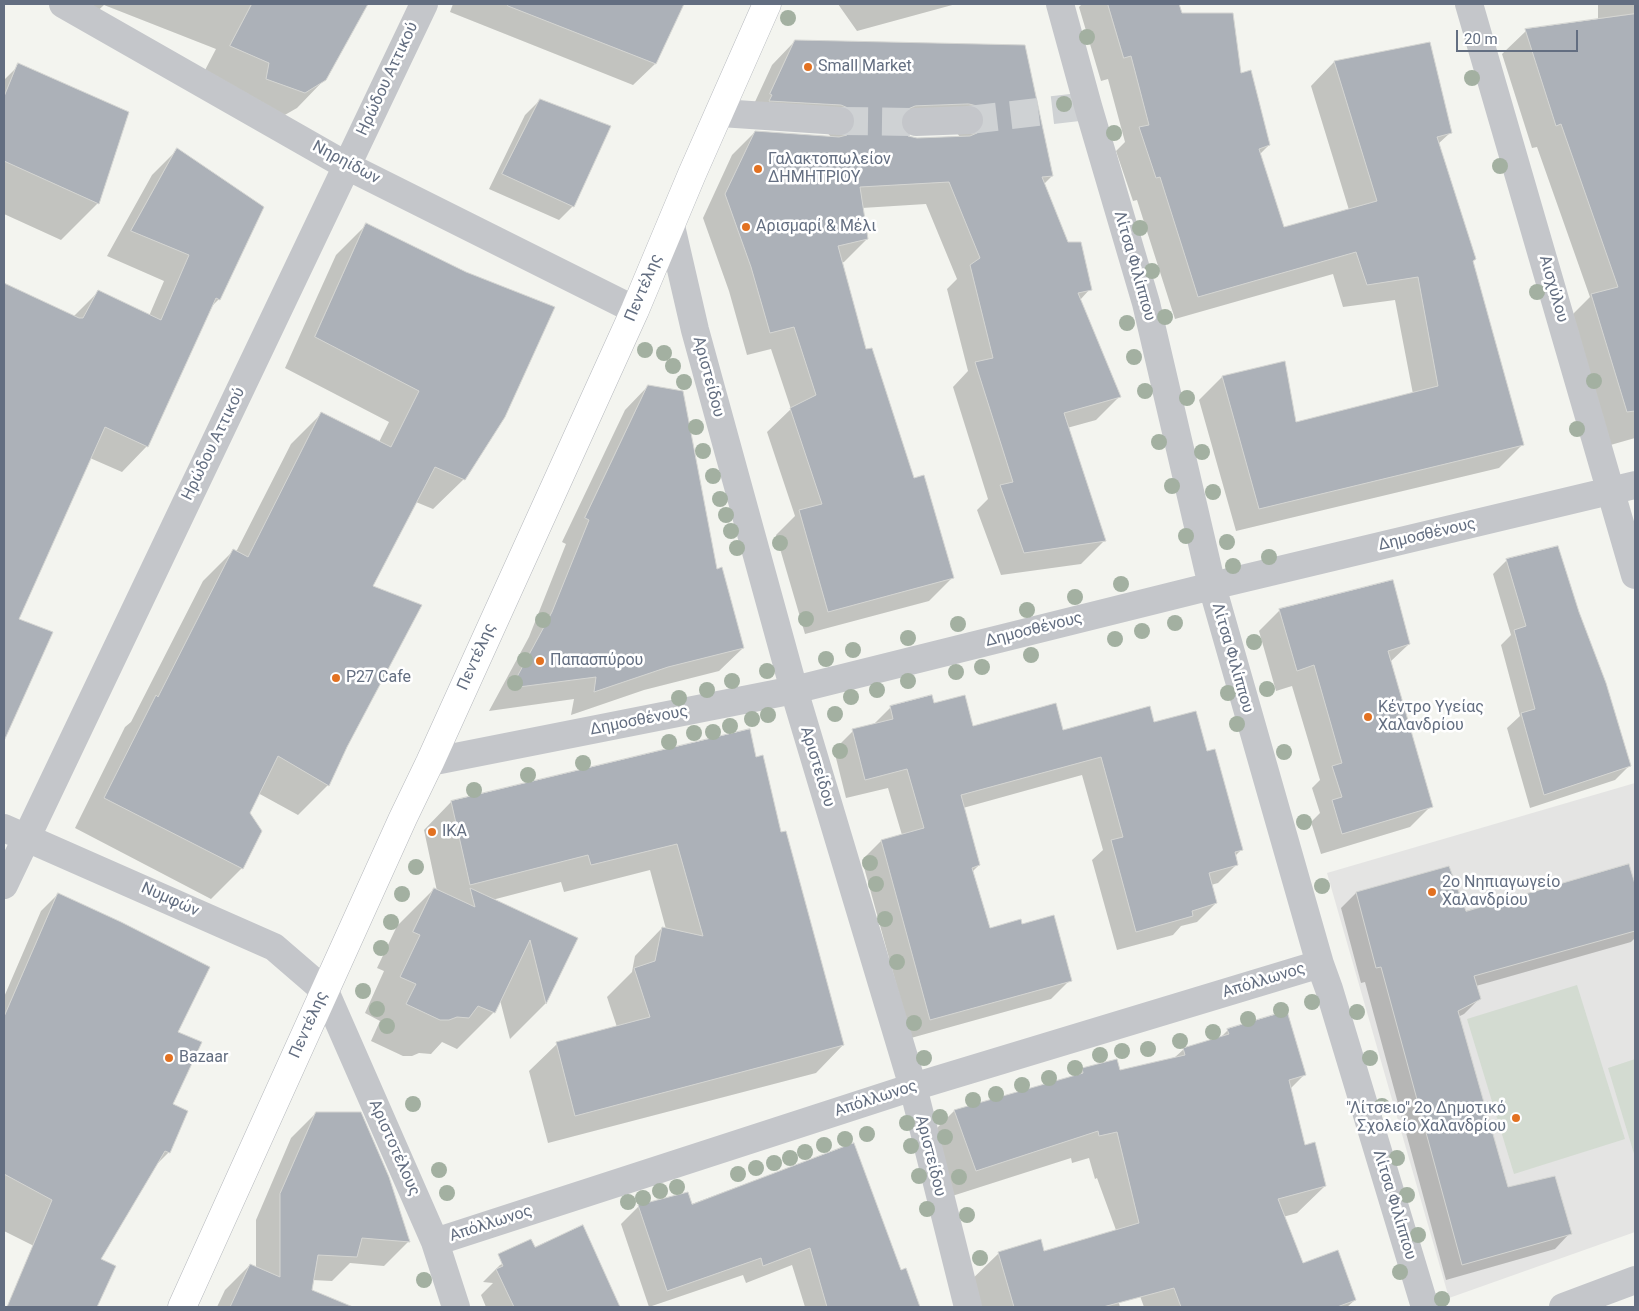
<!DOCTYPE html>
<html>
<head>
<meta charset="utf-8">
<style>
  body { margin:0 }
  #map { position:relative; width:1639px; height:1311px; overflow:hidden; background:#f3f4ef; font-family:Roboto,sans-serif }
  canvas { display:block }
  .frame { position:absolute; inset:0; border:5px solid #636e81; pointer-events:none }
  .scale { position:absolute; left:1456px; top:30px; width:122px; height:22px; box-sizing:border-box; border:2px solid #636e81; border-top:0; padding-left:6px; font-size:15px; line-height:18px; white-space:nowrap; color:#636e81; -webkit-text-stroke:4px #fff; paint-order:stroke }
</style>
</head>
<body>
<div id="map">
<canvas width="1639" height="1311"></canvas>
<div class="frame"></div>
<div class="scale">20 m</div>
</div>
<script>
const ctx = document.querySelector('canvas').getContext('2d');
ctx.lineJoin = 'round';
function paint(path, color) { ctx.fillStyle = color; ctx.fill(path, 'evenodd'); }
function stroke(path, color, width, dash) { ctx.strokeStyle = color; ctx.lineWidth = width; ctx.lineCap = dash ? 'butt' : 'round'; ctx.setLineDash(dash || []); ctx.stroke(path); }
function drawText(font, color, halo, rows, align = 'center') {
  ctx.font = font + ' Roboto,sans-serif'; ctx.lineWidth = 5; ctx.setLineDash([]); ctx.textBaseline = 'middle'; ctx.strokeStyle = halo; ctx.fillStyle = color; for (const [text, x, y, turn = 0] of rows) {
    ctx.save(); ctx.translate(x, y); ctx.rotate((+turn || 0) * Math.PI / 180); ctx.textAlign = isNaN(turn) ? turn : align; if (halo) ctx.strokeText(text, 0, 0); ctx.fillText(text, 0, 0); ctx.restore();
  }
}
paint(new Path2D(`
  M1635,783V1232L1449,1298L1327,873Z`), '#e4e4e3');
paint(new Path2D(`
  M1577,985L1625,1139L1514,1174L1467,1019Z
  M1635,1059V1157L1608,1068Z`), '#d3dbd1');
paint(new Path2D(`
  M50,4H366L325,79L297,108L276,120L203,74L216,49L104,5L89,19Z
  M453,4H673L682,7L655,64L633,85L450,12Z
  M838,4H956L857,31Z
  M1082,4H1178L1181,14L1240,74L1269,145L1260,154L1283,228L1349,210L1311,86L1334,62L1450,133L1438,144L1522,445L1499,468L1236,531L1199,400L1222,377L1284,363L1295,423L1413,394L1395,300L1343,307L1333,274L1175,319L1137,200L1133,201L1116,151L1125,142L1108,79L1101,81L1079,7Z
  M1598,4H1635V438L1607,446L1568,319L1590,297L1537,147L1532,148L1502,54L1526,31L1598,20Z
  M795,41L1024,46L1052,176L1044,184L1067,243L1090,289L1080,300L1119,397L1096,420L1067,428L1104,541L1081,564L1001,575L977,510L988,499L953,387L968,371L947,289L957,279L926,204L862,208L867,239L844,262L841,263L866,351L913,479L952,578L929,601L805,634L776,535L795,516L767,432L791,409L771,349L747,355L729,291L703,218L732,155L755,132L831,137L825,130L748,117L772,65ZM945,127L954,129L960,137L916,139L908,137L901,129Z
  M19,65L98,203L61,240L4,214V80Z
  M540,100L573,206L559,220L489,189L525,115Z
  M178,149L219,299L210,308L147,446L122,472L90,458L17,619L51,633L4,738V284L74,316L99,291L149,316L164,281L107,256L152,175Z
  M366,225L464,479L433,509L416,502L371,587L346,746L328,785L298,815L258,793L249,813L242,868L211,899L75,828L125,727L131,722L203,581L233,551L236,552L291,444L321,414L379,442L389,422L285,368L336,255Z
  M648,386L743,648L719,671L644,690L571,715L574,699L489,711L529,637L566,544L562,542L625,410Z
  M1507,560L1629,766L1615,780L1530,808L1507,728L1520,716L1501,645L1511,635L1493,574Z
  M1280,610L1409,644L1390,662L1431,806L1410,827L1321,854L1311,822L1320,813L1312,788L1320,780L1292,686L1276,691L1259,631Z
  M934,704L972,728L1062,732L1154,724L1206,752L1241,850L1235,856L1237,864L1218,883L1211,885L1216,903L1197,922L1181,926L1173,935L1117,950L1092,860L1103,850L1082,775L963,808L979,865L972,872L989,929L1021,926L1070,980L1051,999L911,1038L862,860L881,841L902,835L888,788L846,798L834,750L853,731L873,725L891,707Z
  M749,730L755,759L780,834L843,1045L816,1073L548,1143L529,1071L557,1044L617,1027L607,997L632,972L635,956L662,928L666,929L650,870L564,892L561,882L492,900L576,939L545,1004L510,1039L500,1000L493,1013L457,1049L442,1042L431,1054L419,1053L412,1056H403L371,1041L380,1021L365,1013L384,971L377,968L397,926L434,889L437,891L424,830L451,802Z
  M1628,865L1635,888V938L1631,942L1476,986L1479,999L1464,1014L1458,1017L1507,1189L1570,1233L1555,1249L1446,1280L1365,982L1361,983L1341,908L1356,893L1465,913Z
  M58,894L176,1032L169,1152L154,1167L99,1260L114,1267L94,1307H7L34,1246L4,1231V997L41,911Z
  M1228,1030L1305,1074L1290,1089L1304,1146L1325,1186L1297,1213L1283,1217L1302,1264L1355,1300L1347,1307H1144L1097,1178L1095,1179L1089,1158L1072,1163L1071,1158L949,1197L927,1138L954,1111L1075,1076L1082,1069L1119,1072L1174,1058L1184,1049L1220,1038Z
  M316,1113L408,1242L384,1266L350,1263L332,1281L312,1280L307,1307H217L225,1290L250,1265L256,1268V1220L291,1138Z
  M639,1206H691L901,1271L905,1270L919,1307H805L792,1265L746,1283L743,1275L649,1307L621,1224Z
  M582,1227L616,1301L609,1307H486L481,1295L493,1283L483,1282L500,1265Z
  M1100,1236L1120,1307H967L962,1289L999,1253L1044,1252Z`), '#0003');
const building = new Path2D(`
  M252,4H368L326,80L305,93L266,79L269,63L230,46Z
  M508,4H684L656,64L508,6Z
  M1108,4H1179L1182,13H1233L1241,73L1251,70L1270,145L1259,149L1284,227L1377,201L1334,61L1430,42L1452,133L1437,137L1476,259L1473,261L1524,445L1259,509L1222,376L1285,361L1296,422L1438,386L1418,277L1367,285L1356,252L1198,297L1160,177L1156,178L1139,127L1149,125L1131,56L1124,58Z
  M1635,14V411L1627,412L1591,294L1618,287L1561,124L1556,126L1525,29Z
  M795,40L1025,45L1053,176L1042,177L1068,242H1081L1092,290L1078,293L1121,397L1064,413L1106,541L1024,553L1000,485L1013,482L975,362L993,358L970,265L980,258L949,182L860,187L868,239L838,246L866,349L872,348L914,478L924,475L954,578L828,612L799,510L822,504L790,408L816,395L794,327L770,333L751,267L725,194L755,131L839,137L847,135L853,129L856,122L854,115L848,108L841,105L769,101L772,95L770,94ZM969,104L977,106L982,112L985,119L983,128L977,133L970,136L917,138L908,136L903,130L900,123L902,115L908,109L915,106Z
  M18,63L129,112L99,204L4,161V97Z
  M540,99L611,126L574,207L502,174Z
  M177,148L264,207L220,300L216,298L148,447L105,427L19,619L53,632L4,741V283L79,318H83L98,290L161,320L189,255L131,231Z
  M366,223L466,272L555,307L505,417L465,480L435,467L373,586L422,605L347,747L329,786L278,756L250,813L262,831L243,869L104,798L156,695L158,697L233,549L248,557L321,412L391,447L419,391L315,337Z
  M648,385L683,391L717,569L722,567L744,648L668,667L594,692L596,677L511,688L552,612L589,520L585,518Z
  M1558,546L1579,612L1606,683L1631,766L1544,795L1521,713L1535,709L1514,630L1526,626L1506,559Z
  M1393,580L1410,644L1388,651L1433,807L1342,834L1332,800L1342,797L1332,766L1342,763L1314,665L1297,671L1279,609Z
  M932,695L934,703L965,695L973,726L1056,703L1063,730L1150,706L1154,722L1196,711L1207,751L1215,749L1243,850L1235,852L1238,865L1209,873L1217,903L1192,911L1193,916L1136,932L1111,840L1123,837L1101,757L961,795L980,865L972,868L990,928L1021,919L1022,924L1054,915L1072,981L930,1020L881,840L924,828L907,769L865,780L852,729L893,719L890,706Z
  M750,729L756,757L763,755L781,832L786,831L844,1045L575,1116L556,1042L650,1017L634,968L655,961L662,927L703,936L677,844L591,865L588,855L470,885L451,801Z
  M1629,864L1635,884V931L1474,976L1481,999L1458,1011L1508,1187L1555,1176L1572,1234L1462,1265L1381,967L1376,968L1356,892L1449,866L1466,911Z
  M434,888L475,907L470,888L578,938L546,1004L530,940L495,1013L478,1006L469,1018L457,1017L449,1020H440L406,1004L416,984L400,977L420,935L413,932Z
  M58,893L121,922L210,967L178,1032L202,1042L173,1104L188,1111L170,1153L165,1151L101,1259L116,1266L97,1307H7L52,1200L4,1174V1017Z
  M1287,1011L1306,1075L1289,1080L1305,1145L1315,1142L1326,1186L1278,1199L1303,1263L1338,1250L1356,1300L1337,1307H1181L1174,1288L1103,1307H1014L998,1252L1041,1239L1044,1251L1139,1223L1117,1132L1099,1136L1098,1131L976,1171L954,1110L1083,1073L1082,1068L1117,1059L1120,1070L1185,1055L1183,1048L1229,1034L1227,1029Z
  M316,1112H361L389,1177L410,1242L362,1238L357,1257L318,1255L312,1290L353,1307H230L250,1264L280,1277V1194Z
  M854,1143L901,1270L906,1268L920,1307H827L810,1248L763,1266L761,1258L667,1291L638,1205L688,1192L692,1204Z
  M583,1225L620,1307H514L496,1269L503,1266L498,1254L531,1239L535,1247Z`);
paint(building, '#acb1b8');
stroke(building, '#d4d5d2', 1);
stroke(new Path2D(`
  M969,120L1088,106
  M840,121L916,122`), '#cfd2d4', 28, [28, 14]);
const major = new Path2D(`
  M182,1307L403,818L430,762L635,310L692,174L767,4`);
stroke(major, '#b4b7bc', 29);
stroke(new Path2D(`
  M63,4L347,166L635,310
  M1060,4L1088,106L1146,303L1212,586L1320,964L1329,989L1425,1307
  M1469,4L1635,575
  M721,113L840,121
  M916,122L969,120
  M671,226L695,330L794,690L913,1087L968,1307
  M430,762L794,690L1212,586L1635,485
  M4,828L274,947L325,991L435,1242L456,1307
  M4,885L424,4
  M435,1242L913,1087L1320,964
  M1563,1307L1635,1280`), '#c4c6ca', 28);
stroke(major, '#fff', 28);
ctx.fillStyle = '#a3b0a1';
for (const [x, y] of [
  [788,18],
  [1087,37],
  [1472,78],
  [1064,104],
  [1114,133],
  [1500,166],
  [1140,228],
  [1152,271],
  [1537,292],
  [1165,317],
  [1127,323],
  [645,350],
  [664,353],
  [1134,357],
  [673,366],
  [1594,381],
  [684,382],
  [1145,391],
  [1187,398],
  [696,427],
  [1577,429],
  [1159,442],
  [703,451],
  [1202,452],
  [713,476],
  [1172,486],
  [1213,492],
  [720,499],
  [726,515],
  [731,531],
  [1186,536],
  [1227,542],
  [780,543],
  [737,548],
  [1269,557],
  [1233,566],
  [1121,584],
  [1075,597],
  [1027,610],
  [806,619],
  [543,620],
  [1175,623],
  [958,624],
  [1142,631],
  [908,638],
  [1115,639],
  [1254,642],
  [853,650],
  [1031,655],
  [826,659],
  [525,660],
  [982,667],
  [767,671],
  [956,672],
  [732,681],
  [908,681],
  [515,683],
  [1267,689],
  [707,690],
  [877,690],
  [1228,693],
  [851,697],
  [679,698],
  [835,714],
  [768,715],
  [752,719],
  [1237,724],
  [730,726],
  [713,732],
  [694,733],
  [669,742],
  [840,751],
  [1284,752],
  [583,763],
  [528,775],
  [474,790],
  [1304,822],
  [870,863],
  [416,867],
  [876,884],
  [1322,886],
  [402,894],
  [885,919],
  [391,922],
  [381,948],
  [897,962],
  [363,991],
  [1312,1002],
  [377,1009],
  [1281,1010],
  [1357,1012],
  [1248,1019],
  [914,1023],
  [387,1026],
  [1213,1032],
  [1180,1041],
  [1148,1049],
  [1122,1051],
  [1100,1055],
  [924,1058],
  [1370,1058],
  [1075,1068],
  [1049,1078],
  [1022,1085],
  [996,1094],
  [973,1100],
  [413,1104],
  [1382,1106],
  [940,1117],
  [907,1123],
  [867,1134],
  [945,1137],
  [845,1139],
  [824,1145],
  [911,1146],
  [805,1152],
  [790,1158],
  [1397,1158],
  [774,1163],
  [756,1168],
  [439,1170],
  [738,1174],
  [919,1176],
  [959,1177],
  [677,1187],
  [660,1191],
  [447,1193],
  [1407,1195],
  [643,1198],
  [628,1202],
  [927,1209],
  [967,1215],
  [1418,1235],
  [980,1258],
  [1400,1272],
  [424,1280],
  [1442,1299]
]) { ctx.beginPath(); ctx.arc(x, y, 8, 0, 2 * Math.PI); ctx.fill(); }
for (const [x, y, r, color] of [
  [808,67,5,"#e27121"],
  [758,169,5,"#e27121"],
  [746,227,5,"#e27121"],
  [540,661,5,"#e27121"],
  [336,678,5,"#e27121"],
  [1368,717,5,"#e27121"],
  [432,832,5,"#e27121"],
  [1432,892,5,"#e27121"],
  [169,1058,5,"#e27121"],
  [1516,1118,5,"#e27121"]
]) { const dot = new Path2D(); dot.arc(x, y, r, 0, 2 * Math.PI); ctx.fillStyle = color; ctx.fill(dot); stroke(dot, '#fff', 2); }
drawText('16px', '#636e81', '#fff', [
  ["Small Market",818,67],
  ["Γαλακτοπωλείον",768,160],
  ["ΔΗΜΗΤΡΙΟΥ",768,178],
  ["Αρισμαρί & Μέλι",756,227],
  ["Παπασπύρου",550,661],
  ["P27 Cafe",346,678],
  ["Κέντρο Υγείας",1378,708],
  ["Χαλανδρίου",1378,726],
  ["ΙΚΑ",442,832],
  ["2ο Νηπιαγωγείο",1442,883],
  ["Χαλανδρίου",1442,901],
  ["Bazaar",179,1058],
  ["\"Λίτσειο\" 2ο Δημοτικό",1506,1109,"right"],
  ["Σχολείο Χαλανδρίου",1506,1127,"right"]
], 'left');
drawText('16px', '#636e81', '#fff', [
  ["Ηρώδου Αττικού",388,79,-65],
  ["Νηρηίδων",346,163,28],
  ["Λίτσα Φιλίππου",1134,266,74],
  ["Πεντέλης",644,288,-67],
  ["Αισχύλου",1553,289,74],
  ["Αριστείδου",708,377,75],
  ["Ηρώδου Αττικού",214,444,-64],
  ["Δημοσθένους",1427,535,-13],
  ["Δημοσθένους",1034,630,-14],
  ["Πεντέλης",477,657,-66],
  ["Λίτσα Φιλίππου",1232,658,74],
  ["Δημοσθένους",639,721,-11],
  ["Αριστείδου",817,767,73],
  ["Νυμφών",170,900,24],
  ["Απόλλωνος",1264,981,-17],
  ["Πεντέλης",309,1025,-66],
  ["Απόλλωνος",876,1099,-18],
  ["Αριστοτέλους",394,1148,66],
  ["Αριστείδου",930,1156,76],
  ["Λίτσα Φιλίππου",1394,1205,73],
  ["Απόλλωνος",491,1224,-18]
]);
</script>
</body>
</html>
